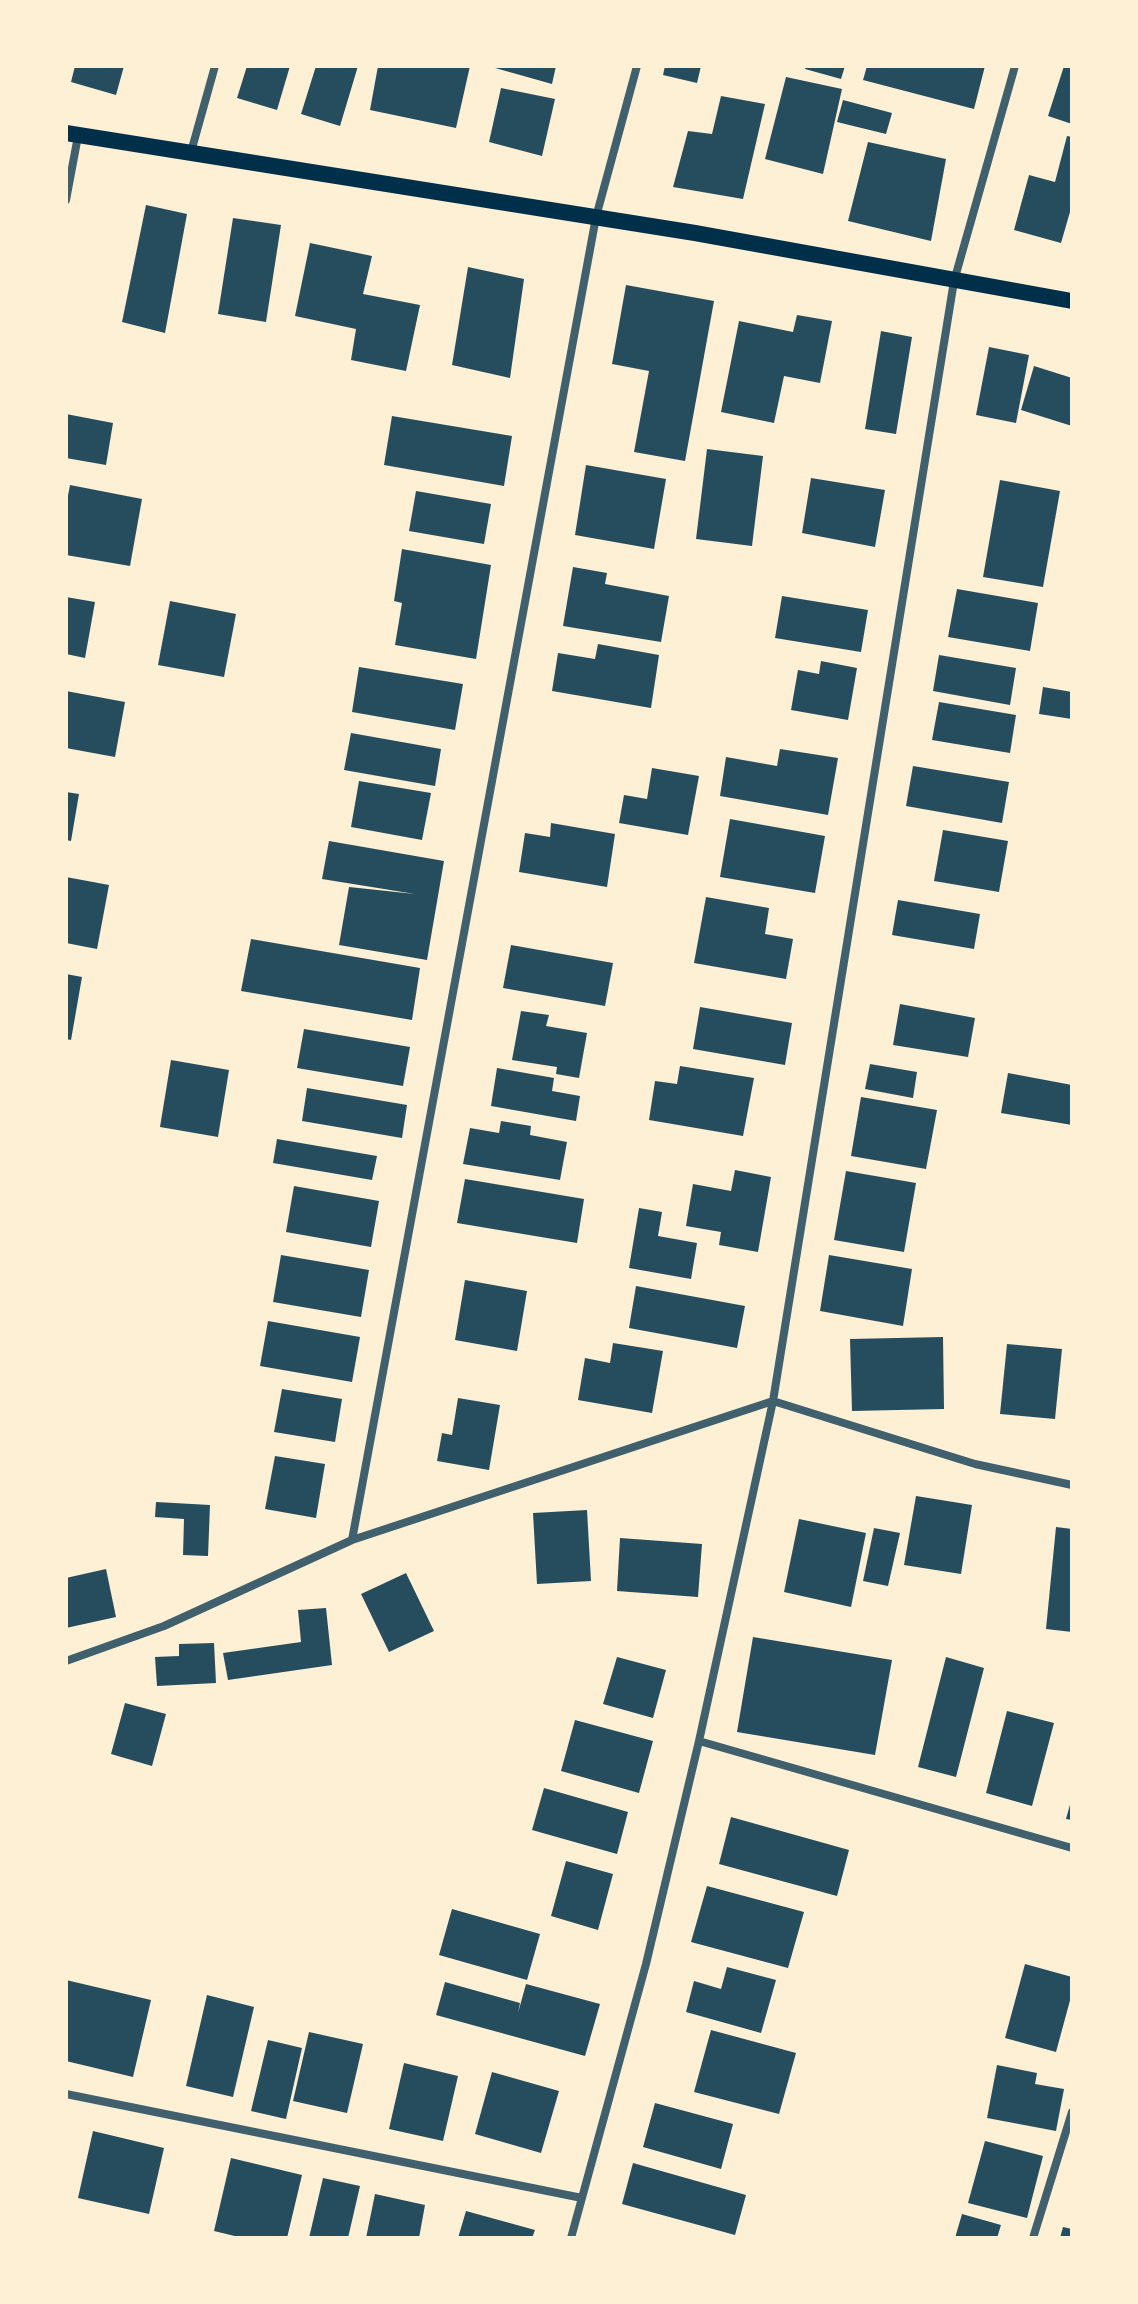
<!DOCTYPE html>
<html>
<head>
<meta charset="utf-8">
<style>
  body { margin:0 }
  #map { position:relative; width:1138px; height:2304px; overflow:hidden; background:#fdf0d5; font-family:"Nunito Sans",sans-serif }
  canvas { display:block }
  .frame { position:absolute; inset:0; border:68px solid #fdf0d5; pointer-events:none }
</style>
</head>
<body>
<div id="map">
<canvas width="1138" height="2304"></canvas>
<div class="frame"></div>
</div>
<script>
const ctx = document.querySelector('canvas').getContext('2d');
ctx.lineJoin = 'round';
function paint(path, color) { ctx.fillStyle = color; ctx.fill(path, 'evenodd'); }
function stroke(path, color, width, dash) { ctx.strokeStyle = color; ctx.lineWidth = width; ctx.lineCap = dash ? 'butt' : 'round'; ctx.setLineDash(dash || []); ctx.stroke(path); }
paint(new Path2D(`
  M75,66H124L116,95L71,82Z
  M247,66H290L277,110L237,98Z
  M316,66H358L340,126L301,114Z
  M378,66H470L456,128L370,110Z
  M488,66H556L552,84Z
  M665,66H701L697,83L663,75Z
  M806,66H845L841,79L805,69Z
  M867,66H985L974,109L863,80Z
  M1064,66H1072V124L1048,116Z
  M786,77L842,89L823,174L765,159Z
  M501,88L555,99L542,156L489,142Z
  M721,96L765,104L743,199L673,187L688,131L712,134Z
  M843,100L892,113L886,134L837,122Z
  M1067,136L1072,137V205L1061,243L1014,230L1029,175L1055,182Z
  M868,142L946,159L931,241L848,221Z
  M146,205L187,214L165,333L122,322Z
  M233,218L281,225L266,322L218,314Z
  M310,243L372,256L363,294L420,305L406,371L351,360L356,329L295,316Z
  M468,267L524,279L510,378L452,365Z
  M626,285L714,301L685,461L634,452L649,371L612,364Z
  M797,315L832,321L820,383L784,376L774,423L721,412L739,321L793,332Z
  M881,331L912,337L896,434L865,429Z
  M989,347L1029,355L1016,423L976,415Z
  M1034,366L1072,378V426L1021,410Z
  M66,414L113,423L106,465L66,458Z
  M392,416L512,436L504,486L384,465Z
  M707,449L763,456L752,546L696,539Z
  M586,465L666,479L654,549L575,535Z
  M811,478L885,490L875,547L802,533Z
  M1000,480L1060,491L1043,587L983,577Z
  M70,485L142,499L130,566L66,555V506Z
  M416,491L491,504L484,544L409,531Z
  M402,549L491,565L476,659L395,645L402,603L394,601Z
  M573,567L607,573L605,584L669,596L661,642L563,626Z
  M957,589L1038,603L1030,651L948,637Z
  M782,596L868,610L861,652L775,638Z
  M66,597L95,602L85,658L66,654Z
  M170,601L236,614L224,677L158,665Z
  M598,644L659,655L651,708L552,691L558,653L595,659Z
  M939,655L1016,668L1010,705L933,691Z
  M821,661L857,668L848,720L791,710L798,670L819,674Z
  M359,667L463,684L455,730L352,712Z
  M1043,687L1072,692V719L1039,714Z
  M66,691L125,702L115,757L66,748Z
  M939,702L1016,715L1010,753L932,740Z
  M351,733L441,749L435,786L344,770Z
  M780,749L838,758L828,815L720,796L726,757L777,766Z
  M913,766L1009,782L1002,823L906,806Z
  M652,768L699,776L688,835L619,823L624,795L647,799Z
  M359,781L431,793L422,840L351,827Z
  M66,792L79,794L71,841L66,840Z
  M730,819L825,836L815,893L720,877Z
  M551,823L615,834L607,887L519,872L525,833L550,837Z
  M943,830L1008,841L999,892L934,881Z
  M329,841L444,861L427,960L339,945L349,887L415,894L322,879Z
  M66,877L109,885L97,949L66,943Z
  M706,897L769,908L765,934L793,939L786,979L694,963Z
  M898,900L980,914L974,949L892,935Z
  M251,939L420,968L412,1020L241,991Z
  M511,945L613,963L605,1006L503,988Z
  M66,974L82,977L71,1040L66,1039Z
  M900,1004L975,1018L968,1057L893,1045Z
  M700,1007L792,1023L785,1065L693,1049Z
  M521,1011L549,1015L546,1026L587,1033L579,1078L556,1074L557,1067L512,1060Z
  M304,1029L410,1047L403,1086L297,1068Z
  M171,1060L229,1070L218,1137L160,1127Z
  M870,1064L917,1072L913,1098L865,1089Z
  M680,1066L754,1078L743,1136L649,1120L655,1081L677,1084Z
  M497,1068L554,1078L552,1091L580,1096L576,1121L491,1106Z
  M1008,1073L1072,1085V1125L1001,1113Z
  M307,1088L407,1105L402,1138L302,1121Z
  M861,1097L937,1110L926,1169L851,1156Z
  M501,1121L531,1126L530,1135L567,1142L560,1180L463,1164L470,1128L499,1133Z
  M277,1139L377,1156L372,1180L273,1163Z
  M735,1170L771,1177L758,1252L719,1245L721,1232L686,1226L693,1184L731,1191Z
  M846,1171L916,1183L904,1252L834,1240Z
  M465,1179L584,1199L577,1243L457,1223Z
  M294,1186L379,1201L371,1247L286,1232Z
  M639,1208L662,1212L658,1236L697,1243L691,1279L629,1268Z
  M281,1255L369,1270L361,1317L273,1302Z
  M829,1255L912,1269L903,1326L820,1311Z
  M465,1280L527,1291L517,1351L455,1340Z
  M636,1286L745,1306L737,1348L629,1328Z
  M268,1321L360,1337L352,1382L260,1366Z
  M943,1337L944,1409L852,1411L850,1339Z
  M613,1343L663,1351L652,1413L578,1400L585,1358L610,1363Z
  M1007,1344L1062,1349L1055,1419L1000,1414Z
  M282,1389L342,1399L335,1442L274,1432Z
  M458,1398L500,1405L489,1470L437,1461L442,1433L452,1435Z
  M275,1456L325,1464L316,1518L265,1509Z
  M916,1496L972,1505L961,1574L904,1565Z
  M156,1502L210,1505L208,1556L183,1555L184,1519L155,1517Z
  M587,1510L591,1581L537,1584L533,1513Z
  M799,1519L866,1533L851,1607L784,1592Z
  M1056,1527L1072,1529V1632L1046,1629Z
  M874,1528L900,1533L888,1586L863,1581Z
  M620,1538L702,1544L698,1597L617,1591Z
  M106,1569L116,1617L66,1628V1578Z
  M406,1573L434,1631L389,1652L361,1594Z
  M326,1608L332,1665L228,1680L223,1653L301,1642L298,1610Z
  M753,1637L892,1660L875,1755L737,1732Z
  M214,1643L216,1683L157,1686L155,1657L179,1656V1644Z
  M617,1657L666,1670L653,1718L603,1704Z
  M946,1657L984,1668L956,1777L918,1767Z
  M125,1703L166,1714L152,1766L111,1754Z
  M1007,1711L1054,1723L1032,1806L986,1793Z
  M575,1720L653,1741L639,1793L561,1771Z
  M544,1788L628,1812L617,1854L532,1830Z
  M1071,1801H1072V1820L1066,1819Z
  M731,1817L849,1850L837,1896L719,1864Z
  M566,1861L613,1874L598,1930L551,1916Z
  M707,1886L804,1912L788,1968L691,1942Z
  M452,1909L540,1934L527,1980L439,1955Z
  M1025,1964L1072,1977V1993L1056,2052L1005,2038Z
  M727,1967L776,1980L761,2033L686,2012L694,1981L721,1989Z
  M66,1980L151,2000L133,2077L66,2061Z
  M445,1982L520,2003L518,2013L526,1984L600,2004L585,2056L436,2015Z
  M207,1995L254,2007L233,2097L186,2086Z
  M711,2030L796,2053L779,2114L694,2092Z
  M309,2032L363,2044L347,2113L293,2101Z
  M268,2040L302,2048L286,2119L251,2111Z
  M404,2063L458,2076L443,2141L389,2129Z
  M997,2065L1037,2073L1035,2084L1064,2089L1056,2131L987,2118Z
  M492,2072L559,2091L541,2153L475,2134Z
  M655,2103L733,2124L721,2169L643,2147Z
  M93,2131L164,2148L149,2214L78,2198Z
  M985,2141L1043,2156L1027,2218L968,2203Z
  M231,2158L302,2175L287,2238H243L214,2231Z
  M633,2163L746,2195L735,2235L622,2204Z
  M323,2178L360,2186L348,2238H309Z
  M375,2194L425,2205L419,2238H366Z
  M466,2211L535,2230L532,2238H458Z
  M962,2214L1001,2225L997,2238H955Z
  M1063,2227L1072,2229V2238H1060Z`), '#264d5e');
stroke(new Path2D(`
  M191,152L215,66
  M66,200L78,136
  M352,1540L596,217L637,66
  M66,1661L164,1626L352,1540L773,1401L975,1464L1072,1485
  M699,1741L1072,1848
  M66,2094L582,2198
  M571,2238L646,1964L699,1741L773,1401L954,281L1015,66
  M1033,2238L1072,2112`), '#3f606c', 8);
stroke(new Path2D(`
  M66,133L695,233L1072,301`), '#003049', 16);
</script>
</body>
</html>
